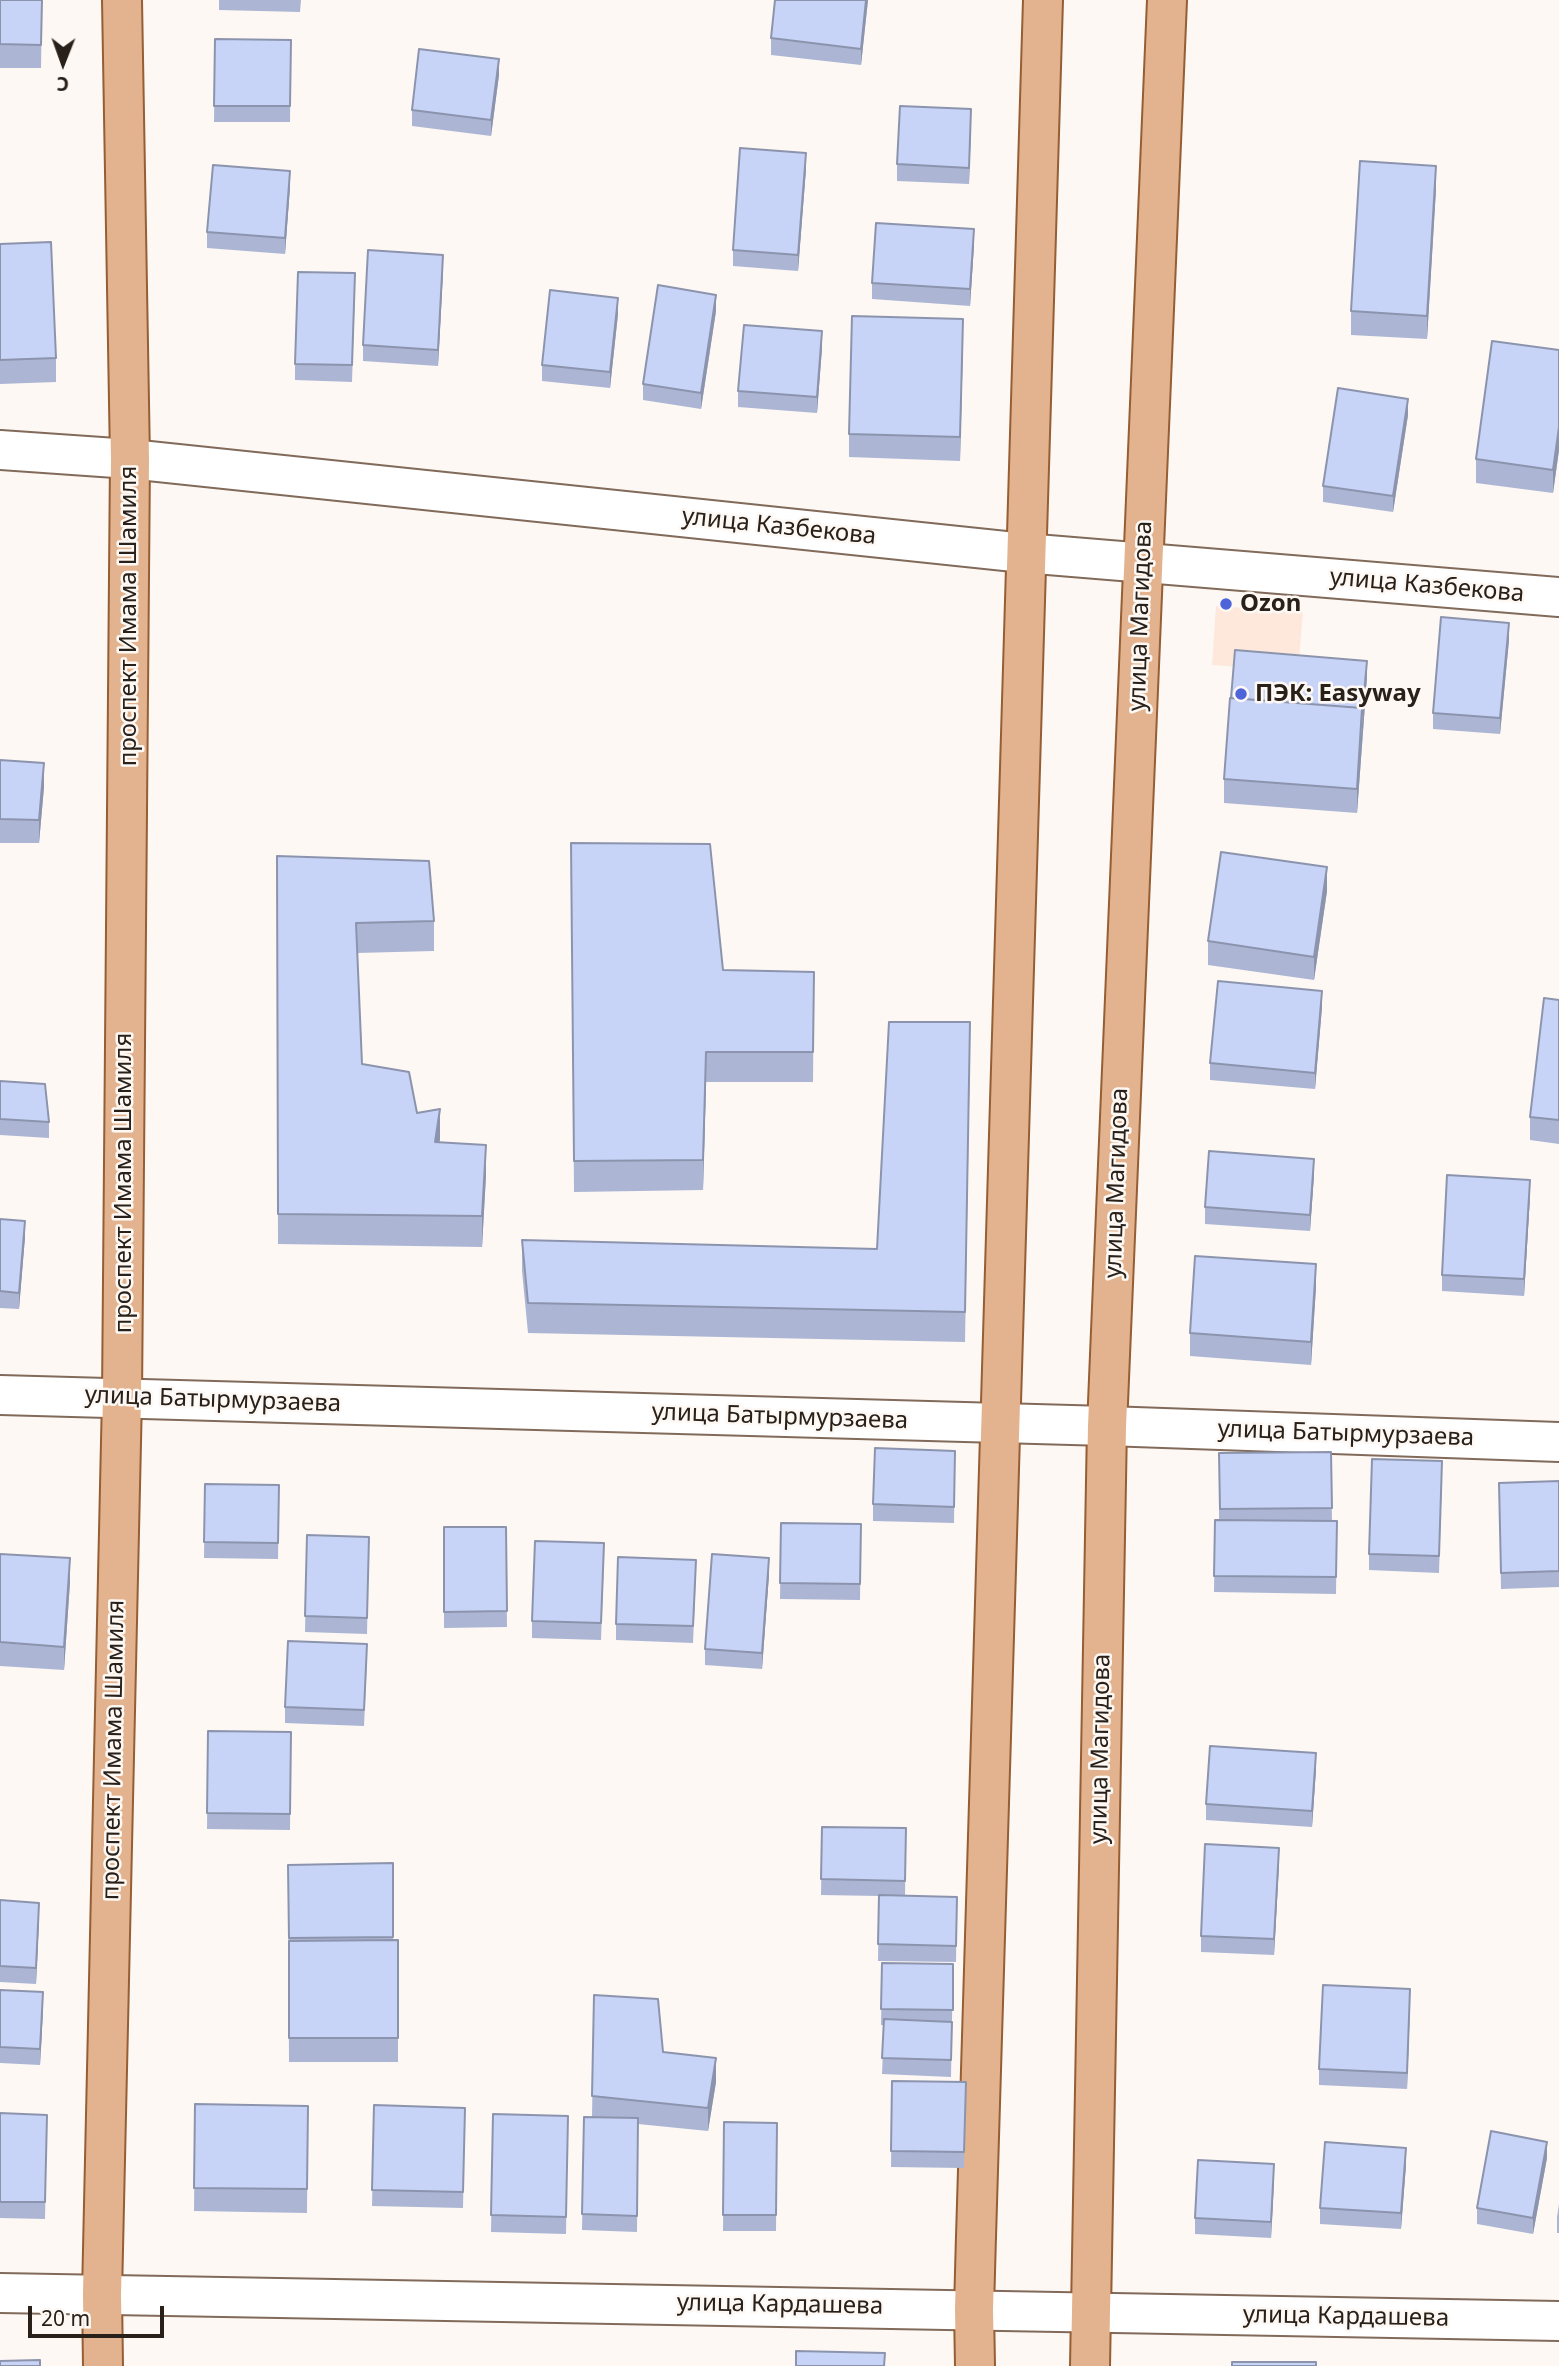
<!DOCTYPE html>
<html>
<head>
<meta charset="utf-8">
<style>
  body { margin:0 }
  #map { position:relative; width:1559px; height:2366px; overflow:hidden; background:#fdf8f4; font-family:"Noto Sans",sans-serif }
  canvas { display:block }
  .north { position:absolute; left:28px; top:28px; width:70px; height:70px; -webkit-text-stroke:5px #fdf8f4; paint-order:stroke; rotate:181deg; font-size:19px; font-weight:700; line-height:28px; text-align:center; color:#292019 }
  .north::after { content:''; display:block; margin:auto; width:24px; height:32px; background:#292019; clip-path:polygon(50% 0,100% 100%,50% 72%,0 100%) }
  .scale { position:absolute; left:28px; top:2306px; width:136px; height:32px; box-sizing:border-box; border:4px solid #292019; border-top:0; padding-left:9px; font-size:21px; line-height:24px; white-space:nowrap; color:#292019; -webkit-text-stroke:5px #fdf8f4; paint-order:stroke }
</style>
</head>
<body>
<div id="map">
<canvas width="1559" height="2366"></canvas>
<div class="north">С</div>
<div class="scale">20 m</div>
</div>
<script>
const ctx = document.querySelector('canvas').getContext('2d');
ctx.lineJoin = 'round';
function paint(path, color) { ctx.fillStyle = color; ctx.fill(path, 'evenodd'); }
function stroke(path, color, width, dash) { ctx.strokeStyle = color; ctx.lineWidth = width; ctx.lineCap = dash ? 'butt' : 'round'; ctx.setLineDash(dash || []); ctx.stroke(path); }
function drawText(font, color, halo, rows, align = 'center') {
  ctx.font = font + ' "Noto Sans",sans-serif'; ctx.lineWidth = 5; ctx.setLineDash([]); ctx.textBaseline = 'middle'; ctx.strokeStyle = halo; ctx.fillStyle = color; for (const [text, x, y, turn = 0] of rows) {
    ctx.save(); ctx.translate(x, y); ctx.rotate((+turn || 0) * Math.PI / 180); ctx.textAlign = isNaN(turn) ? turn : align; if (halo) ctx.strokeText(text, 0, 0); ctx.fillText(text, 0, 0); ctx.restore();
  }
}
paint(new Path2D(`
  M1216,606L1303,612L1298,671L1212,665Z`), '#fde8db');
const minor = new Path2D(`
  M0,450L130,459L1024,553L1559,597
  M0,1395L1107,1426L1559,1442
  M0,2293L1559,2321`);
const major = new Path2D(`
  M103,2366L102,2294L122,1397L130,459L122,0
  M975,2366L974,2309C995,1539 1017,769 1043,0
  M1090,2366L1107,1426L1167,0`);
stroke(minor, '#816a5a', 42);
stroke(major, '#955e34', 42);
stroke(minor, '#fff', 38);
stroke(major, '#e2b38e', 38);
paint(new Path2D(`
  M0,0H42L41,68H0Z
  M219,0H301L300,12L219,10Z
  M775,0H868L861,65L771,55V38Z
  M215,39L291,40L290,122H214Z
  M499,75L491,136L412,126V110Z
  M971,125L969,184L897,181V164Z
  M806,169L798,271L733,266V250Z
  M290,187L285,254L207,248V232Z
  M1436,189L1427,339L1351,335V311Z
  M0,244L56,358V382L0,384Z
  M974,245L970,306L872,299V283Z
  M443,271L438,366L363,361V345Z
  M355,290L352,382L295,380V364Z
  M716,311L701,409L643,400V384Z
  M618,314L610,388L542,381V365Z
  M963,342L960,461L849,457V434Z
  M822,348L817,413L738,407V391Z
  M1559,350V450L1553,493L1476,483V459Z
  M1408,415L1393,512L1323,502V486Z
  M1509,640L1500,734L1433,729V713Z
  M1367,677L1357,813L1224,803V779Z
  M0,760L44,787L39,843H0Z
  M571,843L723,970L814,972L813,1082H706L703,1190L574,1192Z
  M277,856L434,921V951L357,953L362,1064L417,1113L440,1139L439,1142L486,1175L482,1247L278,1244Z
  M1327,891L1314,980L1208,965V941Z
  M1559,1000V1144L1530,1140V1117Z
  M1322,1007L1315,1089L1210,1080V1063Z
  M970,1052L965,1342L528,1333L522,1271V1240L877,1249Z
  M0,1081L49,1122V1138L0,1135Z
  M1314,1175L1310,1231L1205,1224V1207Z
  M1530,1196L1524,1296L1442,1291V1275Z
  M0,1219L25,1237L19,1309L0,1308Z
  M1316,1287L1311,1365L1190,1356V1333Z
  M955,1451L954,1523L873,1521V1504Z
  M1331,1452L1332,1521H1337L1336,1594L1214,1592L1215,1520H1219V1453Z
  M1442,1477L1439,1573L1369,1570V1554Z
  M1559,1481V1587L1501,1589L1499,1483Z
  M205,1484L279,1485L278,1559L204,1558Z
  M781,1523L861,1524L860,1600L780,1599Z
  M444,1527H506L507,1627L444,1628Z
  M307,1535L369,1537L367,1634L305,1632Z
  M0,1554L70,1582L64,1670L0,1666Z
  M604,1559L601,1640L532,1638V1621Z
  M769,1575L762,1669L705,1665V1649Z
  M696,1576L693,1643L616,1640V1624Z
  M367,1660L364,1726L285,1723V1707Z
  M208,1731L291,1732L290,1830L207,1829Z
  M1316,1769L1312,1827L1206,1820V1804Z
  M822,1827L906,1828L905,1896L957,1897L956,1962L878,1961L879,1896L821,1895Z
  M393,1863V1940H398V2062H289L288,1865Z
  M1279,1864L1274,1955L1201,1952V1936Z
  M0,1900L39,1919L36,1984L0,1982Z
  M882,1963L953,1964L951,2077L882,2074L884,2025H881Z
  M0,1990L43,2009L40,2065L0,2063Z
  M594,1995L663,2052L716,2082L708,2131L638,2124L637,2232L582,2230L584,2117H592Z
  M1410,2005L1407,2089L1319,2085V2069Z
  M892,2081L966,2082L964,2168L891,2167Z
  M195,2104L308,2106L307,2213L194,2211Z
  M374,2105L465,2108L463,2208L372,2206Z
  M0,2113L47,2115L45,2219L0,2218Z
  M493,2114L568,2116L566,2234L491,2232Z
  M724,2122L777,2123L776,2231H723Z
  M1547,2158L1533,2234L1477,2224V2208Z
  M1406,2165L1401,2229L1320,2224V2208Z
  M1274,2180L1271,2238L1195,2234V2218Z
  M1559,2204V2233H1557V2217Z`), '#acb6d4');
paint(new Path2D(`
  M866,0H868L861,65V49Z
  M499,59V75L491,136V120Z
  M971,109V125L969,184V168Z
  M806,153V169L798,271V255Z
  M1436,166V189L1427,339V316Z
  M290,171V187L285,254V238Z
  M974,229V245L970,306V289Z
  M443,255V271L438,366V350Z
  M716,295V311L701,409V393Z
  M618,298V314L610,388V372Z
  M963,319V342L960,461V437Z
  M822,331V348L817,413V397Z
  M1408,399V415L1393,512V496Z
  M1559,427V450L1553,493V470Z
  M1509,623V640L1500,734V718Z
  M1367,661V677L1357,813V789Z
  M44,763V787L39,843V820Z
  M1327,867V891L1314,980V957Z
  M1322,991V1007L1315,1089V1073Z
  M706,1052V1082L703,1190V1160Z
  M440,1109V1139L435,1172V1142Z
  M486,1145V1175L482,1247V1216Z
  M1314,1159V1175L1310,1231V1215Z
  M1530,1180V1196L1524,1296V1279Z
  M25,1221V1237L19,1309V1293Z
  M1316,1264V1287L1311,1365V1342Z
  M70,1558V1582L64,1670V1647Z
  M769,1558V1575L762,1669V1653Z
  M1316,1753V1769L1312,1827V1811Z
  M1279,1848V1864L1274,1955V1939Z
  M39,1903V1919L36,1984V1968Z
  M1410,1989V2005L1407,2089V2073Z
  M43,1992V2009L40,2065V2049Z
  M716,2058V2082L708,2131V2108Z
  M1547,2142V2158L1533,2234V2218Z
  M1406,2148V2165L1401,2229V2213Z
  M1274,2164V2180L1271,2238V2222Z`), '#8c94ad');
const building = new Path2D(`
  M0,0H42L41,45L0,44Z
  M775,0H866L861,49L771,38Z
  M215,39L291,40L290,106H214Z
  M419,49L499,59L491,120L412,110Z
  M900,106L971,109L969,168L897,164Z
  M740,148L806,153L798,255L733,250Z
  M1360,161L1436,166L1427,316L1351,311Z
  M213,165L290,171L285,238L207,232Z
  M876,223L974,229L970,289L872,283Z
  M51,242L56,358L0,360V244Z
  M368,250L443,255L438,350L363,345Z
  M298,272L355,273L352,365L295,364Z
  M658,285L716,295L701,393L643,384Z
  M550,290L618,298L610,372L542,365Z
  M852,316L963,319L960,437L849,434Z
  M744,325L822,331L817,397L738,391Z
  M1492,341L1559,350V427L1553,470L1476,459Z
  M1338,388L1408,399L1393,496L1323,486Z
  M1441,617L1509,623L1500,718L1433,713Z
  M1235,650L1367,661L1362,715V708L1231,698Z
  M1230,698L1362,708L1357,789L1224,779Z
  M0,760L44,763L39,820L0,819Z
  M571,843L710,844L723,970L814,972L813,1052H706L703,1160L574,1161Z
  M1221,852L1327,867L1314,957L1208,941Z
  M277,856L429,861L434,921L356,923L362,1064L409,1072L417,1113L440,1109L435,1142L486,1145L482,1216L278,1214Z
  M1218,981L1322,991L1315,1073L1210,1063Z
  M1544,998L1559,1000V1120L1530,1117Z
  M889,1022H970L965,1312L528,1303L522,1240L877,1249Z
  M0,1081L45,1084L49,1122L0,1119Z
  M1209,1151L1314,1159L1310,1215L1205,1207Z
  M1447,1175L1530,1180L1524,1279L1442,1275Z
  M0,1219L25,1221L19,1293L0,1291Z
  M1195,1256L1316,1264L1311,1342L1190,1333Z
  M875,1448L955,1451L954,1507L873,1504Z
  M1331,1452L1332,1508L1220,1509L1219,1453Z
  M1372,1459L1442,1461L1439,1556L1369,1554Z
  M1559,1481V1571L1501,1573L1499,1483Z
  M205,1484L279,1485L278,1543L204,1542Z
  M1215,1520L1337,1521L1336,1577L1214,1576Z
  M781,1523L861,1524L860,1584L780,1583Z
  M444,1527H506L507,1611L444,1612Z
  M307,1535L369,1537L367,1618L305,1616Z
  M535,1541L604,1543L601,1623L532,1621Z
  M0,1554L70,1558L64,1647L0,1642Z
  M712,1554L769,1558L762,1653L705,1649Z
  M618,1557L696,1560L693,1626L616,1624Z
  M288,1641L367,1644L364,1710L285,1707Z
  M208,1731L291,1732L290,1814L207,1813Z
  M1210,1746L1316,1753L1312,1811L1206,1804Z
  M822,1827L906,1828L905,1881L821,1879Z
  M1205,1844L1279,1848L1274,1939L1201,1936Z
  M393,1863V1937L289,1938L288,1865Z
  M879,1895L957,1897L956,1946L878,1944Z
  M0,1900L39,1903L36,1968L0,1966Z
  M398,1940V2038H289V1941Z
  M882,1963L953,1964V2010L881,2009Z
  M1323,1985L1410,1989L1407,2073L1319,2069Z
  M0,1990L43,1992L40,2049L0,2047Z
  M594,1995L658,1999L663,2052L716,2058L708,2108L592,2096Z
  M884,2019L952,2022L951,2060L882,2058Z
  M892,2081L966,2082L964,2152L891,2151Z
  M195,2104L308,2106L307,2189L194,2188Z
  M374,2105L465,2108L463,2192L372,2190Z
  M0,2113L47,2115L45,2202H0Z
  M493,2114L568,2116L566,2217L491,2215Z
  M584,2117L638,2118L637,2216L582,2214Z
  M724,2122L777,2123L776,2215H723Z
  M1491,2131L1547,2142L1533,2218L1477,2208Z
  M1325,2142L1406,2148L1401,2213L1320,2208Z
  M1198,2160L1274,2164L1271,2222L1195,2218Z
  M796,2351L885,2353L884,2366H796Z
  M40,2360V2366H0V2361Z
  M1232,2362H1316V2366H1232Z`);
paint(building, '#c8d4f7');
stroke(building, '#8c94ad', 2);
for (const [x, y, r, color] of [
  [1226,604,7,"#4e64d9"],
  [1241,694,7,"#4e64d9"]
]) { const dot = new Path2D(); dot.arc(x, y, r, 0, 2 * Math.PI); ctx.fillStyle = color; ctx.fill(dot); stroke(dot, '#fdf8f4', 2.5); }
drawText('24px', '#292019', '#fdf8f4', [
  ["улица Казбекова",779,527,6],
  ["улица Казбекова",1427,586,5],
  ["проспект Имама Шамиля",129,616,-90],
  ["улица Магидова",1141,616,-88],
  ["проспект Имама Шамиля",124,1183,-90],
  ["улица Магидова",1117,1183,-88],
  ["улица Батырмурзаева",213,1400,2],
  ["улица Батырмурзаева",780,1417,2],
  ["улица Батырмурзаева",1346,1434,2],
  ["улица Магидова",1101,1749,-89],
  ["проспект Имама Шамиля",114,1750,-89],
  ["улица Кардашева",780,2305,1],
  ["улица Кардашева",1346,2317,1]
]);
drawText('bold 24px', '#292019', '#fdf8f4', [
  ["Ozon",1240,604],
  ["ПЭК: Easyway",1255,694]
], 'left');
</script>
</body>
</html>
